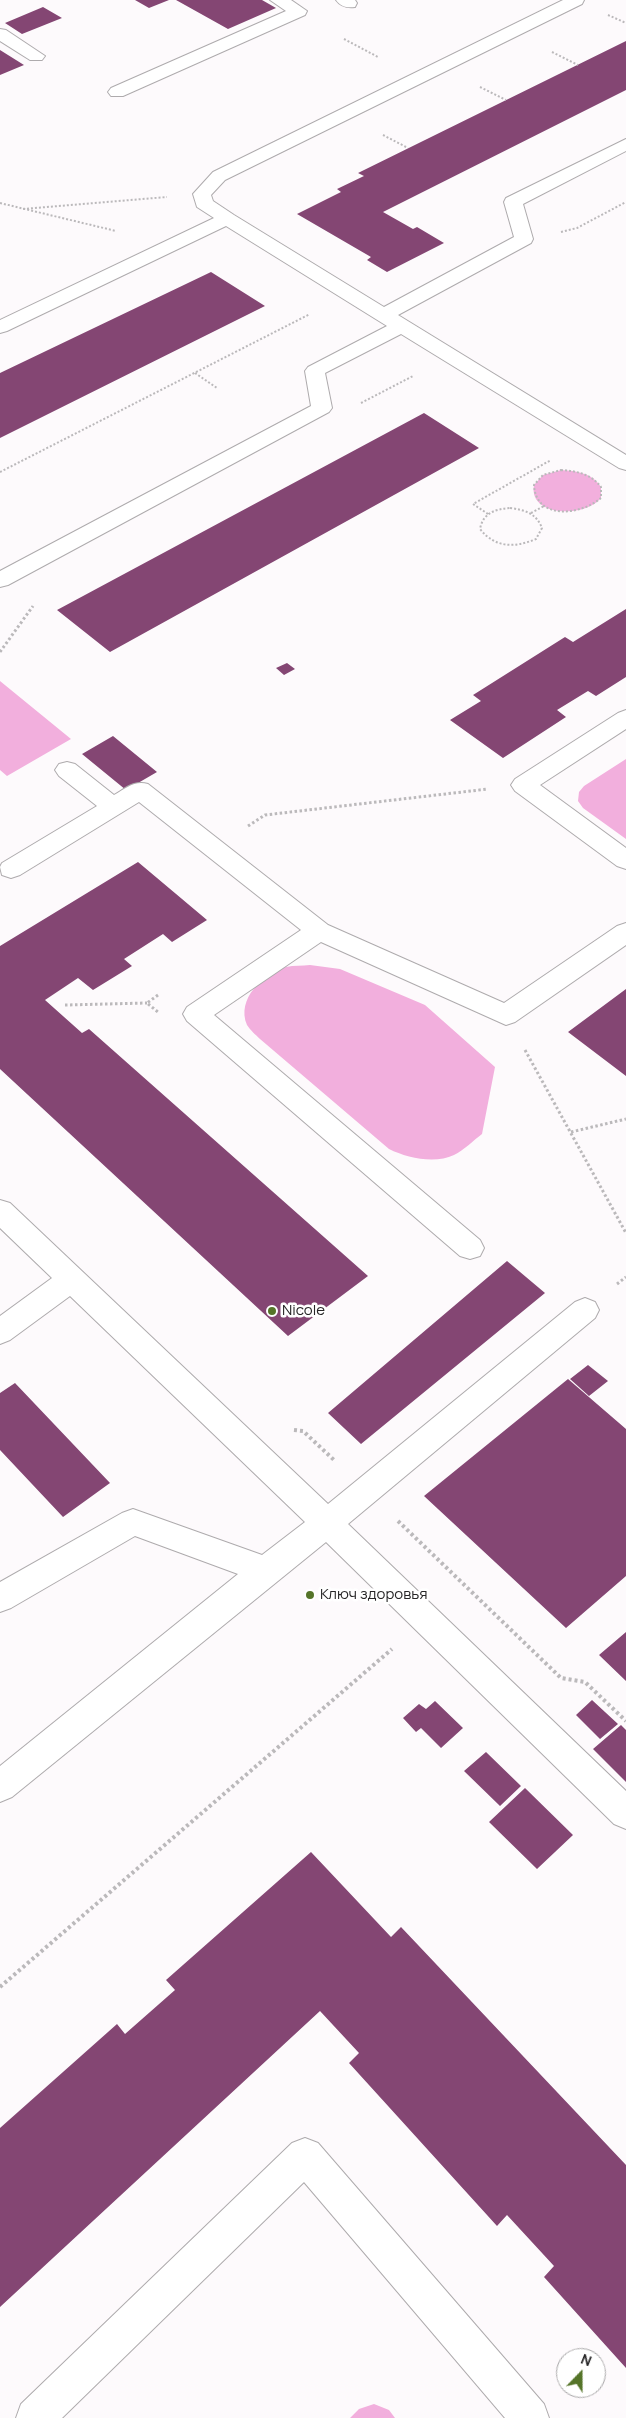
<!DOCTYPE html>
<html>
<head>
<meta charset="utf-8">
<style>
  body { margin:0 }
  #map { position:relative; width:626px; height:2418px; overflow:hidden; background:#fdfafc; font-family:Manrope,sans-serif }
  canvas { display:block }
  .north { position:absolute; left:556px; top:2348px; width:50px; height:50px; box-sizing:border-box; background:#fff; border:1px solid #a9a8a9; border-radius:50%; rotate:22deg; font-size:14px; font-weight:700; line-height:20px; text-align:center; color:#272627 }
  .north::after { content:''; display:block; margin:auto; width:18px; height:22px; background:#557429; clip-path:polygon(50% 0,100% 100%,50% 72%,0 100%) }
</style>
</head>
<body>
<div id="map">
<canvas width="626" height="2418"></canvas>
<div class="north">N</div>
</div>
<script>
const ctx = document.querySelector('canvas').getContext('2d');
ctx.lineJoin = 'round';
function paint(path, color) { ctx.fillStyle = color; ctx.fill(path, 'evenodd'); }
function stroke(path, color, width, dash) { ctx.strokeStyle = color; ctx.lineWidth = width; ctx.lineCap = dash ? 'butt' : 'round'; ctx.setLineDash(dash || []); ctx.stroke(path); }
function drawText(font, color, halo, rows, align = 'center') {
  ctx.font = font + ' Manrope,sans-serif'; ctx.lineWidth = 5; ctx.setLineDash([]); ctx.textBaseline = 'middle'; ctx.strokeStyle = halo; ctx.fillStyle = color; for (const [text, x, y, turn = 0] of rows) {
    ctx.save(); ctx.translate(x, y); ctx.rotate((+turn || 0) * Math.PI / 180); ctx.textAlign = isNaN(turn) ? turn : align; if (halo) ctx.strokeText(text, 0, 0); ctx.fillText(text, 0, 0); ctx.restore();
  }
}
paint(new Path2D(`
  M561,470C577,471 592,473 601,487V498C585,518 528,517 534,485L543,475Z
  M0,681L71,739L7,776L0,770Z
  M626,759V839L583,808L578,801L579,792L584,786Z
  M310,965L340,969L425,1005L495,1067L482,1134C474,1140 464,1150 454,1155C435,1164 407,1158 389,1149L260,1039C256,1035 250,1030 247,1025C236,999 263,974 286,967C294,965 302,966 310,965Z
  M374,2404L389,2410L395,2418H350L359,2409Z`), '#f2afdd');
paint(new Path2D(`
  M135,0H169L149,8Z
  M176,0H262L276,8L228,29Z
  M43,7L62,18L22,34L5,23Z
  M626,41V90L383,212L413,229L417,227L444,243L387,272L367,260L371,257L297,214L341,192L337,189L364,176L358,173Z
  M0,50L24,65L0,75Z
  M211,272L265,306L0,438V373Z
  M424,413L479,448L110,652L57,610Z
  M626,609V677L596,696L588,691L557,710L566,717L503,758L450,720L481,701L473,695L565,637L573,642Z
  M287,663L295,669L284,675L276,668Z
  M113,736L157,772L126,790L82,754Z
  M138,862L207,920L172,942L163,934L124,959L132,966L93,990L78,978L45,1000L82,1033L89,1029L368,1276L288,1336L0,1069V946Z
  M626,989V1076L568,1032Z
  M507,1261L545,1293L361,1444L328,1413Z
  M588,1365L608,1381L589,1396L570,1379Z
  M568,1379L626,1429V1576L566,1628L424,1496Z
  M15,1383L110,1483L63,1517L0,1450V1393Z
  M626,1632V1681L599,1655Z
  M592,1700L618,1724L600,1739L576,1715Z
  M435,1701L463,1728L441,1748L421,1728L416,1732L403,1718L419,1704L426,1709Z
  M621,1725L626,1730V1782L593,1749Z
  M486,1752L521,1786L500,1806L464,1771Z
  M525,1788L573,1835L537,1869L489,1822Z
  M311,1852L391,1937L401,1927L626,2165V2368L544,2277L554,2266L507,2215L497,2226L349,2063L359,2053L320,2011L0,2307V2128L117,2024L125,2034L175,1990L166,1980Z`), '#844673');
const minor = new Path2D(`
  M270,0H291L307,11L305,15L123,96H111L108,92L111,88L286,11Z
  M336,0H355L357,3L355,7C347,8 341,7 336,0Z
  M563,0H584L582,4L225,180L211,195L213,201L234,215L384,307L514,237L504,202L506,198L626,139V151L523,204L533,239L531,243L398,315L626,455V470L619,468L401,334L325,373L332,408L329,412L8,585L0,587V571L311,406L305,371L308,367L387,326L226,226L7,331L0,333V320L214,218L197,207L193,194L213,172Z
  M0,29L6,30L45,56L42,60H30L0,41Z
  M626,710V729L540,785L626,848V869L617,866L515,791L511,785L515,779L618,713Z
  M67,762L75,764L114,795C126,788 135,780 148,784L328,925L504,1003L617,926L626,923V945L515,1022L506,1025L321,942L214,1015L480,1240L484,1248L480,1256L470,1259L460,1256L187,1021L183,1014L187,1007L301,930L139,802L20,875L11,878L2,875L0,867L2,863L97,806L59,776L55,770L59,764Z
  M0,1200L10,1203L328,1504L575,1302L585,1298L595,1302L599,1310L595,1318L348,1524L626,1791V1829L614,1824L326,1542L12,1797L0,1802V1766L238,1574L135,1536L11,1608L0,1612V1582L122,1513L133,1509L262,1555L305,1522L70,1296L10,1340L0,1344V1316L52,1278L0,1228Z
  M305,2138L318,2143L544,2404L549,2418H505L304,2182L62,2418H16L21,2404L292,2143Z`);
stroke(minor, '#aeabad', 2);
stroke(new Path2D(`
  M608,15L626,23
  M344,39L378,57
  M552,52L578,65
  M480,87L506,100
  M383,135L408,148
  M0,203L116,231
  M23,209L167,197
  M561,232L577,228L626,202
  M195,373L217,388
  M361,403L413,376
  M561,470C577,471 591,474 601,487V498C581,515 536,521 534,485L543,475Z
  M0,472L310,314
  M510,508C525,510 536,513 542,528L536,539C515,548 495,548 480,529C483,513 495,509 510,508Z
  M531,513L544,506
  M488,514L473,504L551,460`), '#bbb9bb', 2, [2, 2]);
stroke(new Path2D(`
  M0,652L33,606
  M248,826L265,815L488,789
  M158,995L147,1003L158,1012
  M65,1005L147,1003
  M525,1050L626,1233
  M571,1132L626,1119
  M617,1284L626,1277`), '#bbb9bb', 3, [2.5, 2.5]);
stroke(new Path2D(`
  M294,1430L303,1431L334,1460
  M398,1521L561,1678L585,1682L626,1721
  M0,1987L392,1649`), '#bbb9bb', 4, [3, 3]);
paint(minor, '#fff');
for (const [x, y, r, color] of [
  [272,1311,5,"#557429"],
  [310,1595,5,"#557429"]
]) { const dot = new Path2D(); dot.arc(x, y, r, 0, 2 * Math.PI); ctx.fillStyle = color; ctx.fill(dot); stroke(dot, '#fff', 2); }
drawText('15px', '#272627', '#fff', [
  ["Nicole",282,1311],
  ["Ключ здоровья",320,1595]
], 'left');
</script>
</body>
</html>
